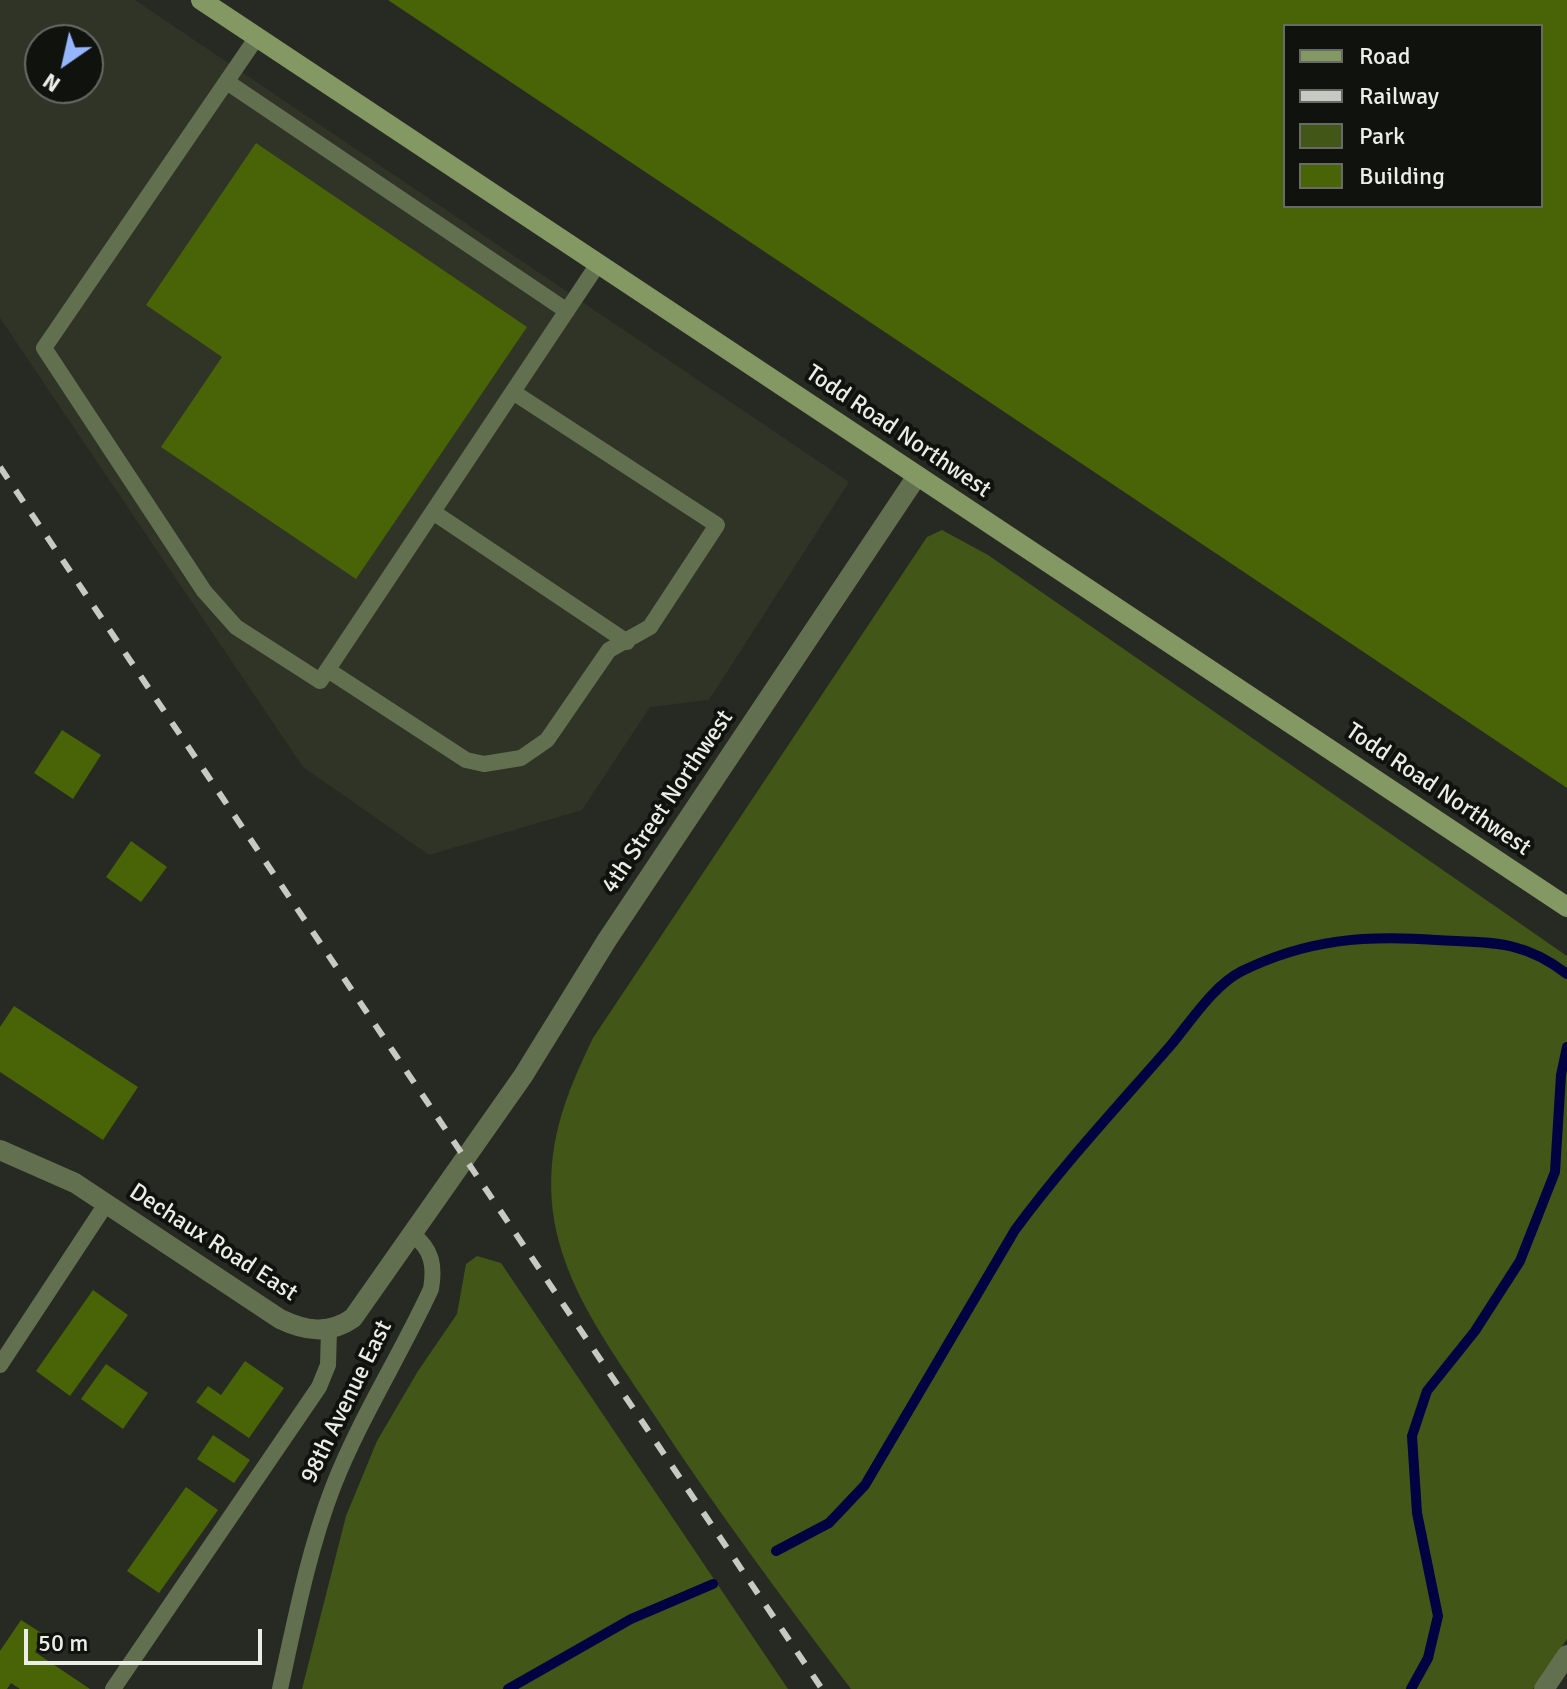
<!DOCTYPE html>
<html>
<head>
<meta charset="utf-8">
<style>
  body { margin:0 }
  #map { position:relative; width:1567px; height:1689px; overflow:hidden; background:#272a22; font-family:Signika,sans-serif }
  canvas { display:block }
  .legend { position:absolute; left:1283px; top:24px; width:260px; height:184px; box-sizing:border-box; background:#10120e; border:2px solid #686a65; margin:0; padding:10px 14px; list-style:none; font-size:24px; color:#ebede7 }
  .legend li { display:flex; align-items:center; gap:16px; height:40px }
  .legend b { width:40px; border:2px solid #686a65 }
  .north { position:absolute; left:24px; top:24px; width:80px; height:80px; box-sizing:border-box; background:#10120e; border:2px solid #686a65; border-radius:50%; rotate:214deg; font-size:22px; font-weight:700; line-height:32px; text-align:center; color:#ebede7 }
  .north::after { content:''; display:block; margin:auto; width:28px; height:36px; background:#95b6fd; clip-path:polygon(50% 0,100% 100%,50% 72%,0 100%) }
  .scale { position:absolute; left:24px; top:1629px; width:238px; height:36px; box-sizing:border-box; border:4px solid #ebede7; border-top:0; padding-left:10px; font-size:24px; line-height:28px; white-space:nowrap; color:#ebede7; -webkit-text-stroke:6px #10120e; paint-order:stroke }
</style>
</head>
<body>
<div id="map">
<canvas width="1567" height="1689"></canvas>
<ul class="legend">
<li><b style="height:10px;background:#849864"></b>Road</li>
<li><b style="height:10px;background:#c7c9c2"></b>Railway</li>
<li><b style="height:22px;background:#415617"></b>Park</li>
<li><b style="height:22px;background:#496307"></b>Building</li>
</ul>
<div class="north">N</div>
<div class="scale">50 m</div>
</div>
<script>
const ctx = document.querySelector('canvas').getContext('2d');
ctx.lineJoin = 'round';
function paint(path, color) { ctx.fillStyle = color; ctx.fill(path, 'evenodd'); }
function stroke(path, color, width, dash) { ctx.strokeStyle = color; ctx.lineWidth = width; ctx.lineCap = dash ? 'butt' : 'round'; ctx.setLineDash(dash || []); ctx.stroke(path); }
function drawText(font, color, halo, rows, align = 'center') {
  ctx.font = font + ' Signika,sans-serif'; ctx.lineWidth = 8; ctx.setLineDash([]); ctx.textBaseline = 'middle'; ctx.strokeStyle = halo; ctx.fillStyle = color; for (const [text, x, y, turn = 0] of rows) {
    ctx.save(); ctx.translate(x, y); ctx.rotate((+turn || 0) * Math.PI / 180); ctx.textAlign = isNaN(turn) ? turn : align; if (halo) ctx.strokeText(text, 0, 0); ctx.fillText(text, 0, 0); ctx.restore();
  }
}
paint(new Path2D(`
  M0,0H135L849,482L709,700L650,707L582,810L429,855L303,767L0,318ZM40,40H88V88H40Z`), '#2f3426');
paint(new Path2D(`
  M942,530L988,555L1567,956V1639L1533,1689H851C782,1598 715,1508 653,1413C612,1351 563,1287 553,1213C545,1146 565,1096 593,1038L927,537Z
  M477,1256L501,1263L788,1689H302L346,1516L377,1441L418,1371L457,1314L466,1264Z`), '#415617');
stroke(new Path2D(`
  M776,1551L829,1523L865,1485L1015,1230C1063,1165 1118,1106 1171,1045C1191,1021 1214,985 1242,971C1308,939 1365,935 1436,940C1490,943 1522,939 1567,974
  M508,1689L631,1619L713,1584
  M1411,1689L1428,1658L1438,1616L1417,1513L1412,1436L1427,1391L1475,1331L1520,1261L1555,1172L1561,1075L1567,1047`), '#000241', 10);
paint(new Path2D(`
  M388,0H1567V788ZM1285,26H1541V206H1285Z
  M256,143L527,327L356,579L161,447L222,357L146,305Z
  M62,730L101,755L73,799L34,773Z
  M131,841L167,867L141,902L106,877Z
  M14,1006L138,1087L103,1140L0,1072V1027Z
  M93,1290L128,1315L70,1396L36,1371Z
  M245,1361L284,1388L249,1438L196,1402L208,1386L221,1395Z
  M106,1364L148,1393L123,1429L81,1399Z
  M213,1435L250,1460L234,1483L197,1459Z
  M186,1487L218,1510L159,1593L127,1571Z
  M21,1620L46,1636L35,1652L90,1689H20L11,1683L7,1689H0V1651Z`), '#496307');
stroke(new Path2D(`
  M257,37L44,348L204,591L236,627L320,681L598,264
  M227,82L567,311
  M433,512L627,642
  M328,670L466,760L484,764L521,758L547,740L609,650L650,627L717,525L513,392
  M0,1365L106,1204
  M113,1689L319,1387L328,1365L329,1330
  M280,1689C295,1621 308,1552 333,1487C360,1418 400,1356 431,1289C435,1266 432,1249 413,1235`), '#63704f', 16);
stroke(new Path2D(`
  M0,1150L75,1183L280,1319C305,1331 329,1335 353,1318L523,1076L607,940L917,476
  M1544,1689L1567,1655`), '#63704f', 20);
stroke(new Path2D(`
  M201,0L1567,907`), '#849864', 20);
stroke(new Path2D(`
  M0,467L822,1689`), '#c7c9c2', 6, [14, 14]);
drawText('24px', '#ebede7', '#10120e', [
  ["Todd Road Northwest",898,432,34],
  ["Todd Road Northwest",1438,790,34],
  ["4th Street Northwest",668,802,-56],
  ["Dechaux Road East",213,1243,33],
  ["98th Avenue East",347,1402,-64]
]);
</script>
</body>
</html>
